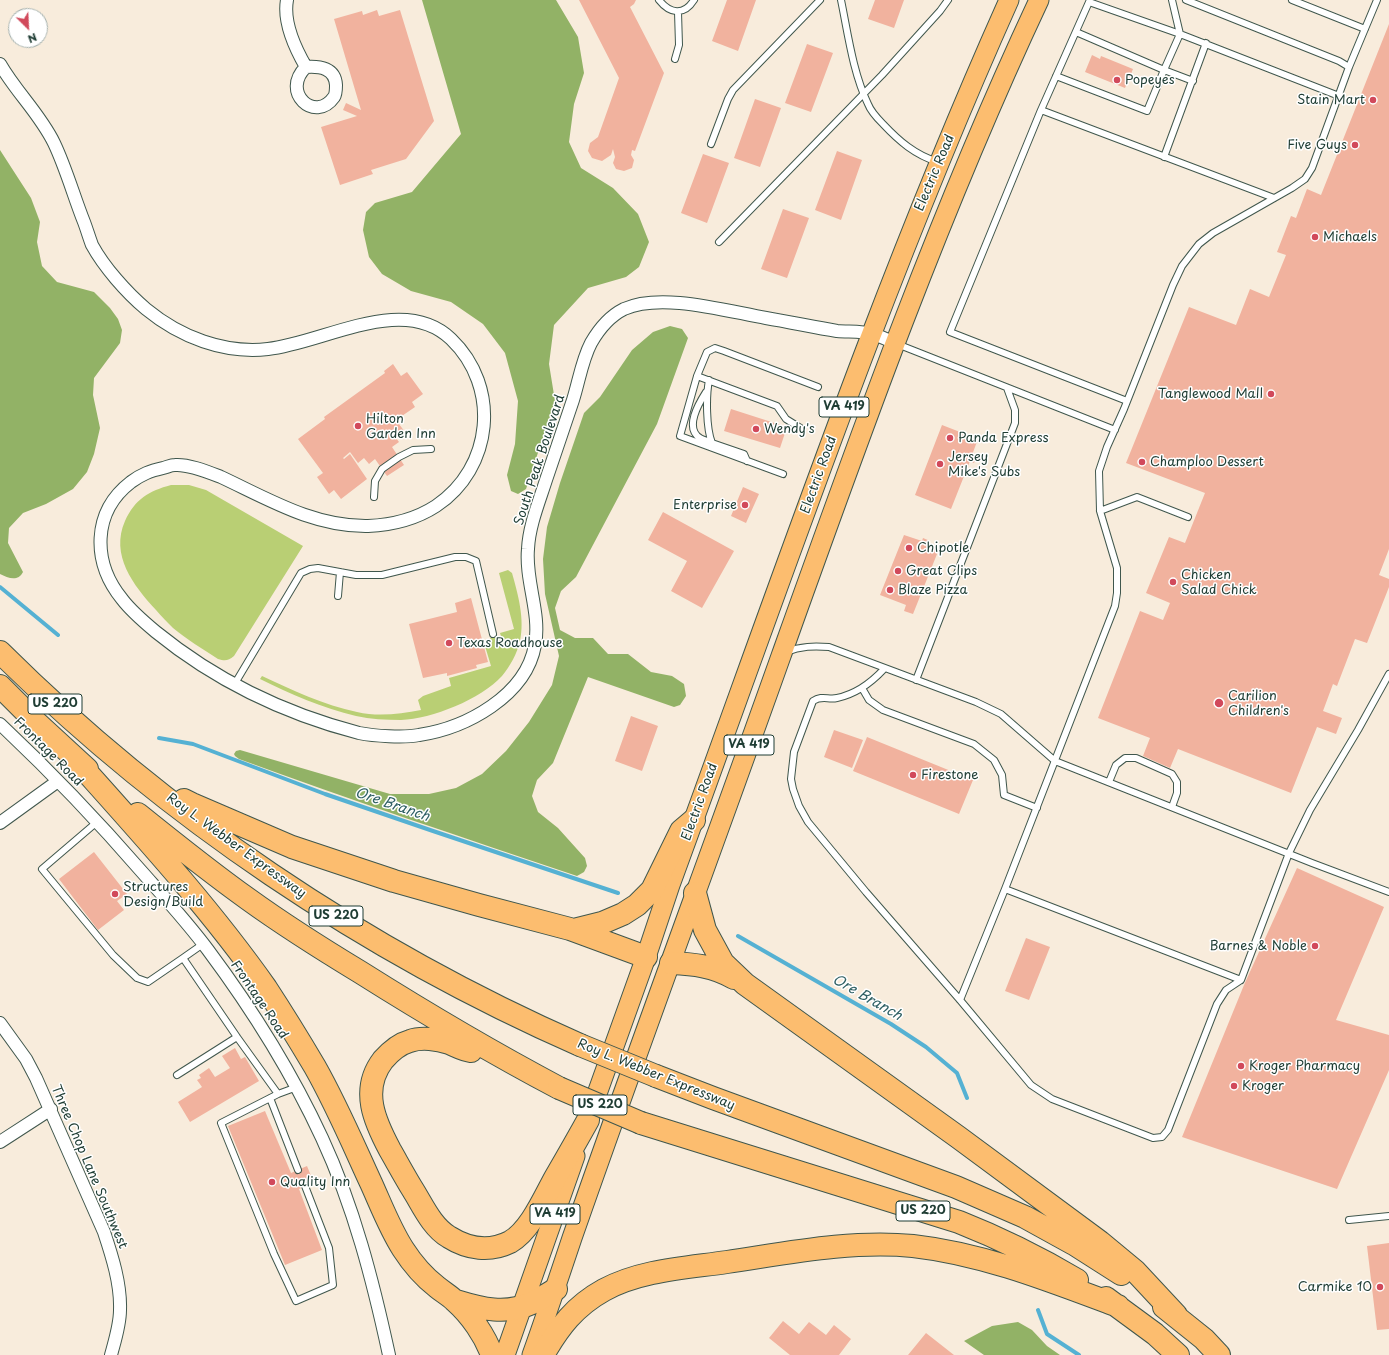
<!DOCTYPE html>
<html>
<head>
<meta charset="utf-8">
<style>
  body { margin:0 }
  #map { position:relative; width:1389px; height:1355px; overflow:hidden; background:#f8ecdc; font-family:"Playpen Sans",sans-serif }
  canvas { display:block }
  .north { position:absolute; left:8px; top:8px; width:40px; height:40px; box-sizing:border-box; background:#fff; border:1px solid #a5b1ae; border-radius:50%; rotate:156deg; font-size:11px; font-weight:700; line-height:16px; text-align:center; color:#1f3d34 }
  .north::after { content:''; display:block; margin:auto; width:14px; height:18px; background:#d1495b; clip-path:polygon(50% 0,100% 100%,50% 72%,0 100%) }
</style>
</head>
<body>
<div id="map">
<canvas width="1389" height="1355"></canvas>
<div class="north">N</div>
</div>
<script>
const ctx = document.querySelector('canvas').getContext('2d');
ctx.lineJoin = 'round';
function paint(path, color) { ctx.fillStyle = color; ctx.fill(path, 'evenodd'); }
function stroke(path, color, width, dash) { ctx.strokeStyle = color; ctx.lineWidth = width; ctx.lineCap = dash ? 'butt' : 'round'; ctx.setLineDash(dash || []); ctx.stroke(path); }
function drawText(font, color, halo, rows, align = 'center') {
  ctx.font = font + ' "Playpen Sans",sans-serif'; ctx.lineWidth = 3; ctx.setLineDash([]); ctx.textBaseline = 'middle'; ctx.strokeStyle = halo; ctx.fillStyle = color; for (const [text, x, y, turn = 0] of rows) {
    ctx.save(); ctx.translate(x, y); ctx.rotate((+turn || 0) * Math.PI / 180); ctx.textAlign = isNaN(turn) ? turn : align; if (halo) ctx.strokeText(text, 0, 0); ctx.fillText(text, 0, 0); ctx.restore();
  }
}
paint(new Path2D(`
  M171,485H189L206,490L303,546L234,656C228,661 225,661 218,659C203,649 186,639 173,628C167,622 161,616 156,610C133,585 110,555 125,521C135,499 149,491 171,485Z
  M508,570L512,573C518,594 525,619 520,641C517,654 510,666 502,676C481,699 432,719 401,720C386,720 370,719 356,716C323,708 290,694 260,679L262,676C292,690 324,705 357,712C378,717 400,714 421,710L418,700L423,696L451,686L449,678L491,666L485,646L492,645L490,638L501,636L500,633L514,629L499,573Z`), '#b9cf74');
paint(new Path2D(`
  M422,0H556L578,37L584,73L574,104L569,142L581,168L613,188L638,214L649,242L639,267L626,277L588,288L554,325L549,364L555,401L526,489L518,494L511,491L507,475L515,444L518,401L505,353L483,324L451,302L411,291L382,274L369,257L363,230L366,212L375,203L412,192L461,134Z
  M0,150L31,198L40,222L37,242L42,266L57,282L94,292L110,308L118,319L122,330L120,343L94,378L93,395L100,428L94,454L87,472L73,489L46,504L23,513L9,528L8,543L23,572C18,582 8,578 0,574Z
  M670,326L682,329L688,338L657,424L576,577L561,591L555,608L560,630L575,638H593L608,654H628L651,672L672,676L684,684L686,696L680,705L674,707L588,677L553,763L537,780L532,796L538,812L558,828L585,858L587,866L584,872L577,876C464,838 351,800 239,759L235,756L234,754L236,751L240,750L390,794H429L456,788L482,774L506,751L529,722L552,685L559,656L545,594L543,559L547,527L560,483L584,413L600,397L632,350L653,332Z
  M1018,1322L1032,1330L1047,1346L1060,1355H984L964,1341L992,1326Z`), '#92b266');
stroke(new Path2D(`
  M0,587L58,635
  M159,738L193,744L325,794L433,831L618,893
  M738,936L891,1024L926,1047L957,1073L967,1098
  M1038,1310L1047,1334L1079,1355`), '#55b1d3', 4);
paint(new Path2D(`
  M579,0H636L634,4L630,7L664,73L635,151L632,150L631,155L634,160L632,168L624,171L616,169L613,163L615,157L613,149L611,155L602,161L592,158L588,151L590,143L598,137L619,78Z
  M727,0H756L738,51L712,41Z
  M875,0H904L894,28L868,19Z
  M377,10L379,16L400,10L434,121L406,159L371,170L373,174L340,185L321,127L357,116L343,110L346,103L361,110L334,19L362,11L363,15Z
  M1389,24V549L1379,575L1389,579V587L1367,643L1355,639L1337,686L1333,684L1323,711L1342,718L1336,734L1317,727L1291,793L1178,749L1170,768L1143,756L1150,738L1098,718L1140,611L1163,620L1170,603L1146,593L1169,537L1185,543L1205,493L1126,463L1189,307L1236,325L1250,289L1269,297L1286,255L1277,252L1291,216L1296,218L1307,189L1321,195Z
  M807,44L833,53L811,112L785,103Z
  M1092,55L1100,59L1101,56L1133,69L1125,88L1085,72Z
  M755,99L781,108L760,167L734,158Z
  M837,151L862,160L841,220L815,210Z
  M703,154L729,163L707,223L681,213Z
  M783,209L809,218L787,278L761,269Z
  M393,364L401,376L407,372L423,394L412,402L415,407L396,420L405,432L396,438L399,442L392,447L404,465L387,476L375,459L369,464L364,458L358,463L350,452L343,458L344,459L350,454L367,479L341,499L334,490L329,494L317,477L323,473L298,439L325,419L324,417L385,373L384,371Z
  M731,409L787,427L780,448L724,431Z
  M942,425L978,439L972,455L977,456L974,463L970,461L951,509L915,495Z
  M743,487L759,494L746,523L731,516Z
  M663,512L734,551L702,608L671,591L687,561L648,540Z
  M904,535L922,541L923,538L930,541L928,544L939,549L913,614L904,611L906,605L880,595Z
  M471,598L488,662L476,665L477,668L447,676V673L423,678L409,624L457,612L455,603Z
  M631,716L658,726L642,771L615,761Z
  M834,730L863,740L852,768L824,757Z
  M867,737L973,780L959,814L853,771Z
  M94,852L127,894L117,901L124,910L98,930L59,879Z
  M1297,868L1384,907L1336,1020L1389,1035V1070L1337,1189L1182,1137L1244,985Z
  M1026,938L1050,947L1029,1000L1005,991Z
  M235,1048L241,1059L245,1057L259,1081L190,1122L178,1102L202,1087L197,1080L201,1078L199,1075L209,1068L215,1077L230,1068L222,1056Z
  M265,1111L291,1173L307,1166L314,1183L299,1189L322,1250L285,1265L228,1126Z
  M1389,1243V1329L1377,1330L1367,1246Z
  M783,1321L799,1334L809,1322L826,1335L834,1325L851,1339L839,1355H790L769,1338Z
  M926,1333L954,1355H908Z`), '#f1b29e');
const lane = new Path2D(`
  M659,0C670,14 684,16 694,0
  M841,0C848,34 853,73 868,104C871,112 877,118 883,124C899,141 915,155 938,162
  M1172,0L1180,34L1339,96
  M1186,0L1339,61L1349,67
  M1292,0L1365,29
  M675,59L679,45L678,12
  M1056,76L1147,111L1164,70L1076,32
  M1041,110L1089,2L1180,34L1164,70L1193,81
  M711,144L728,99L733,90L820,0
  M1164,157L1206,43
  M719,242L882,75L940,11L948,0
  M897,344L1115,430
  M697,376L707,352L715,348L724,351L818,387
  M709,380C706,396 706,428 712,443L744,454L747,461
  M706,392C699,403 684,428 700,438C703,440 709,441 712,443
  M1127,401L950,332L1041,110L1274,198
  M783,474L680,436L697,376L777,406L786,419L802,429
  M374,497L375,481L382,469L399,457L413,450L431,449
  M1100,511L1137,497L1188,517
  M338,596L340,572
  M786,652C801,646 814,646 829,647L976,702L1001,714L1055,761L1312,863L1389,892
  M884,669C871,683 856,694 837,698C828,700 822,695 813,701L794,752L791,779L793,789L799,806L808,822L866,892L960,1000L1031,1085L1052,1099L1153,1138L1162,1137L1168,1130L1217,1004L1226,990L1241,980L1289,853L1310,810L1358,730L1389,674
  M916,680L1015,423V410L1007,388
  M234,685L301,573L310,569L318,568L356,575H382L455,557H466L476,561L493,634
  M862,688L869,700L883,710L974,744L994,760L1002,775L1004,795L1037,808
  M1109,782L1116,765L1125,758H1136L1172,774L1177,782V793L1172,807
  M97,822L42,869L113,955L137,978L148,982L183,958
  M1005,889L1241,980
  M203,944L183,958L237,1037L278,1094
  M960,1000L1005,889L1115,606L1117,593V568L1100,511L1099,471L1107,447L1124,409L1173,285L1182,266L1199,244L1213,233L1292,188L1305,179L1312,168L1349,67L1377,0
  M177,1075L237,1037
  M297,1087L278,1094L221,1123L274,1254L296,1301L333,1285L329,1248L305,1186
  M270,1098L298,1170
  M1349,1220L1389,1216`);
const street = new Path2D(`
  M287,0C283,22 295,48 306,67
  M0,64C16,92 40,114 54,143C66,168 74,197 84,222C87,230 89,237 92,245C104,267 126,292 146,309C180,337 224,354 268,349C324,343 403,293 451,339C501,387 493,468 436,506C416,519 391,525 368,526C314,527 268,499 221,477C208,472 189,464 175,465C171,465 167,467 163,468C150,471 142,474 131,482C92,512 92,562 122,599C131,611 144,622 156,632C215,680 286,714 359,733C374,736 404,738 419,735C466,728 526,696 535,645C541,613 525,581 528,549C529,526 539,502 546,480C555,453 564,427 573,400C579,381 582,360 591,343C599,329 610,316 624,309C661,292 726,311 766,318C790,322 813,327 837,331C849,332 861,331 873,334C880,336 888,340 895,343
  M306,67C320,66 335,68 336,85C336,90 336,94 334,97C315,124 280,92 306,67Z
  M0,724C50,771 97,820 142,872C165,898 188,923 208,950C252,1009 291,1071 322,1138C354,1207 373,1281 389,1355
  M0,823L58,781
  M0,1023L26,1059L36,1078L104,1232C112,1256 121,1284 120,1310C120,1325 115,1340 111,1355
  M0,1142L51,1109`);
const primary = new Path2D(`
  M589,1116L646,957L670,885C779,588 880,288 1009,0
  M505,1355L575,1156
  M532,1355C546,1316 559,1277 572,1238C640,1043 712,850 781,656C860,435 939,213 1039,0`);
const highway = new Path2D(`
  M0,652C165,816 366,951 580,1045
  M0,686L37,723L87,769
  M75,759C141,833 209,907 266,988C283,1014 299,1040 315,1067C336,1104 353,1144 371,1183C381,1205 390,1229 403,1249C412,1263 424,1277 437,1287C443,1292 450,1296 455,1301C471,1315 485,1336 492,1355
  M184,800L192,804L292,847L394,881L479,905L570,929L646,957
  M138,814C174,843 210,872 248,899C284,925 322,949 360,972C425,1013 491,1052 559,1088
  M695,893L705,930L723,963L745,984L958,1137L1100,1242L1135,1271L1176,1315
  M574,930L602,923L623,914L637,905L652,890L681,831L694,820
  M671,963C693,964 714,966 734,978
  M471,1051C463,1050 456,1046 449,1043C438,1039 421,1037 410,1041C399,1044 390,1052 383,1060C360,1090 375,1122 390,1150C398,1164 405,1177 413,1190C423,1206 432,1227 449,1237C468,1249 490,1252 510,1242C530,1231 544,1198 555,1178C566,1159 577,1140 588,1120
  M656,1076L713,1098L956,1187L1025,1217L1074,1244L1121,1274
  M641,1123L959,1222C1002,1239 1038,1257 1077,1280
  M1106,1298L1155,1334L1178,1355
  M456,1301C482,1309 506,1315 532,1303C540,1299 548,1294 556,1289
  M1164,1307L1204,1339L1219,1355
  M543,1355C559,1327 575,1306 604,1290C641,1270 686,1268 727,1262C788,1253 851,1240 913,1246C984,1254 1051,1281 1118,1306`);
stroke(lane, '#40574d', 8);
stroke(street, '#40574d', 14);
stroke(primary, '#40574d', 21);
stroke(highway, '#40574d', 24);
stroke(lane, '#fff', 6);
stroke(street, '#fff', 12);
stroke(primary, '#fcbd6f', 19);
stroke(highway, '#fcbd6f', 22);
const highwayBridge = new Path2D(`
  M580,1045L656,1076
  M559,1088L641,1123`);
stroke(highwayBridge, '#40574d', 24, []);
stroke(highwayBridge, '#fcbd6f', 22);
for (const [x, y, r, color] of [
  [1117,80,4,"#d1495b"],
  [1373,100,4,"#d1495b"],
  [1355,145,4,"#d1495b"],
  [1315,237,4,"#d1495b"],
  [1271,394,4,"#d1495b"],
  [358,426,4,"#d1495b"],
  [756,429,4,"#d1495b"],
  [950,438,4,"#d1495b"],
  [1142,462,4,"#d1495b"],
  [940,464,4,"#d1495b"],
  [745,505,4,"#d1495b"],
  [909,548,4,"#d1495b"],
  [898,571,4,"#d1495b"],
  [1173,582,4,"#d1495b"],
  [890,590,4,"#d1495b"],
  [449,643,4,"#d1495b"],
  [1219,703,5,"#d1495b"],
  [913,775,4,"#d1495b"],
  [115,894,4,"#d1495b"],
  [1315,946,4,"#d1495b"],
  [1241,1066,4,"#d1495b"],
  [1234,1086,4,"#d1495b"],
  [272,1182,4,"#d1495b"],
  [1380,1287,4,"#d1495b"]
]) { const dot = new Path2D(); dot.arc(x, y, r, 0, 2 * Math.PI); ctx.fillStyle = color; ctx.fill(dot); stroke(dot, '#fff', 1.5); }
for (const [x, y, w] of [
  [844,407,50],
  [55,704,54],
  [749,745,50],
  [336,916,54],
  [600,1105,54],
  [923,1211,54],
  [555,1214,50]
]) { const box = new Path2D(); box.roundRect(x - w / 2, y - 10, w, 20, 3); ctx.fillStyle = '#fff'; ctx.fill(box); stroke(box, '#1f3d34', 1); }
drawText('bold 12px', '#1f3d34', null, [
  ["VA 419",844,407],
  ["US 220",55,704],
  ["VA 419",749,745],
  ["US 220",336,916],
  ["US 220",600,1105],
  ["US 220",923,1211],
  ["VA 419",555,1214]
]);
drawText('13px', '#1f3d34', '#fff', [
  ["Popeyes",1125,80],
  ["Stain Mart",1365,100,"right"],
  ["Five Guys",1347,145,"right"],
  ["Michaels",1323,237],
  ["Tanglewood Mall",1263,394,"right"],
  ["Hilton",366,419],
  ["Garden Inn",366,434],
  ["Wendy's",764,429],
  ["Panda Express",958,438],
  ["Jersey",948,457],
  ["Mike's Subs",948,472],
  ["Champloo Dessert",1150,462],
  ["Enterprise",737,505,"right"],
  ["Chipotle",917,548],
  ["Great Clips",906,571],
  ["Chicken",1181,575],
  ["Salad Chick",1181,590],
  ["Blaze Pizza",898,590],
  ["Texas Roadhouse",457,643],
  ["Carilion",1228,696],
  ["Children's",1228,711],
  ["Firestone",921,775],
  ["Structures",123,887],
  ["Design/Build",123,902],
  ["Barnes & Noble",1307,946,"right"],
  ["Kroger Pharmacy",1249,1066],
  ["Kroger",1242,1086],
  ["Quality Inn",280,1182],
  ["Carmike 10",1372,1287,"right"]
], 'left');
drawText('13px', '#1f3d34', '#fff', [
  ["Electric Road",935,173,-67],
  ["South Peak Boulevard",540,460,-72],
  ["Electric Road",819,475,-70],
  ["Frontage Road",48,752,45],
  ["Electric Road",700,802,-70],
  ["Roy L. Webber Expressway",236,846,36],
  ["Frontage Road",259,1000,56],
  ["Roy L. Webber Expressway",656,1075,22],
  ["Three Chop Lane Southwest",89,1167,67]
]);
drawText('italic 14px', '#2f6064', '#fff', [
  ["Ore Branch",392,805,19],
  ["Ore Branch",867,998,30]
]);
</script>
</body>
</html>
